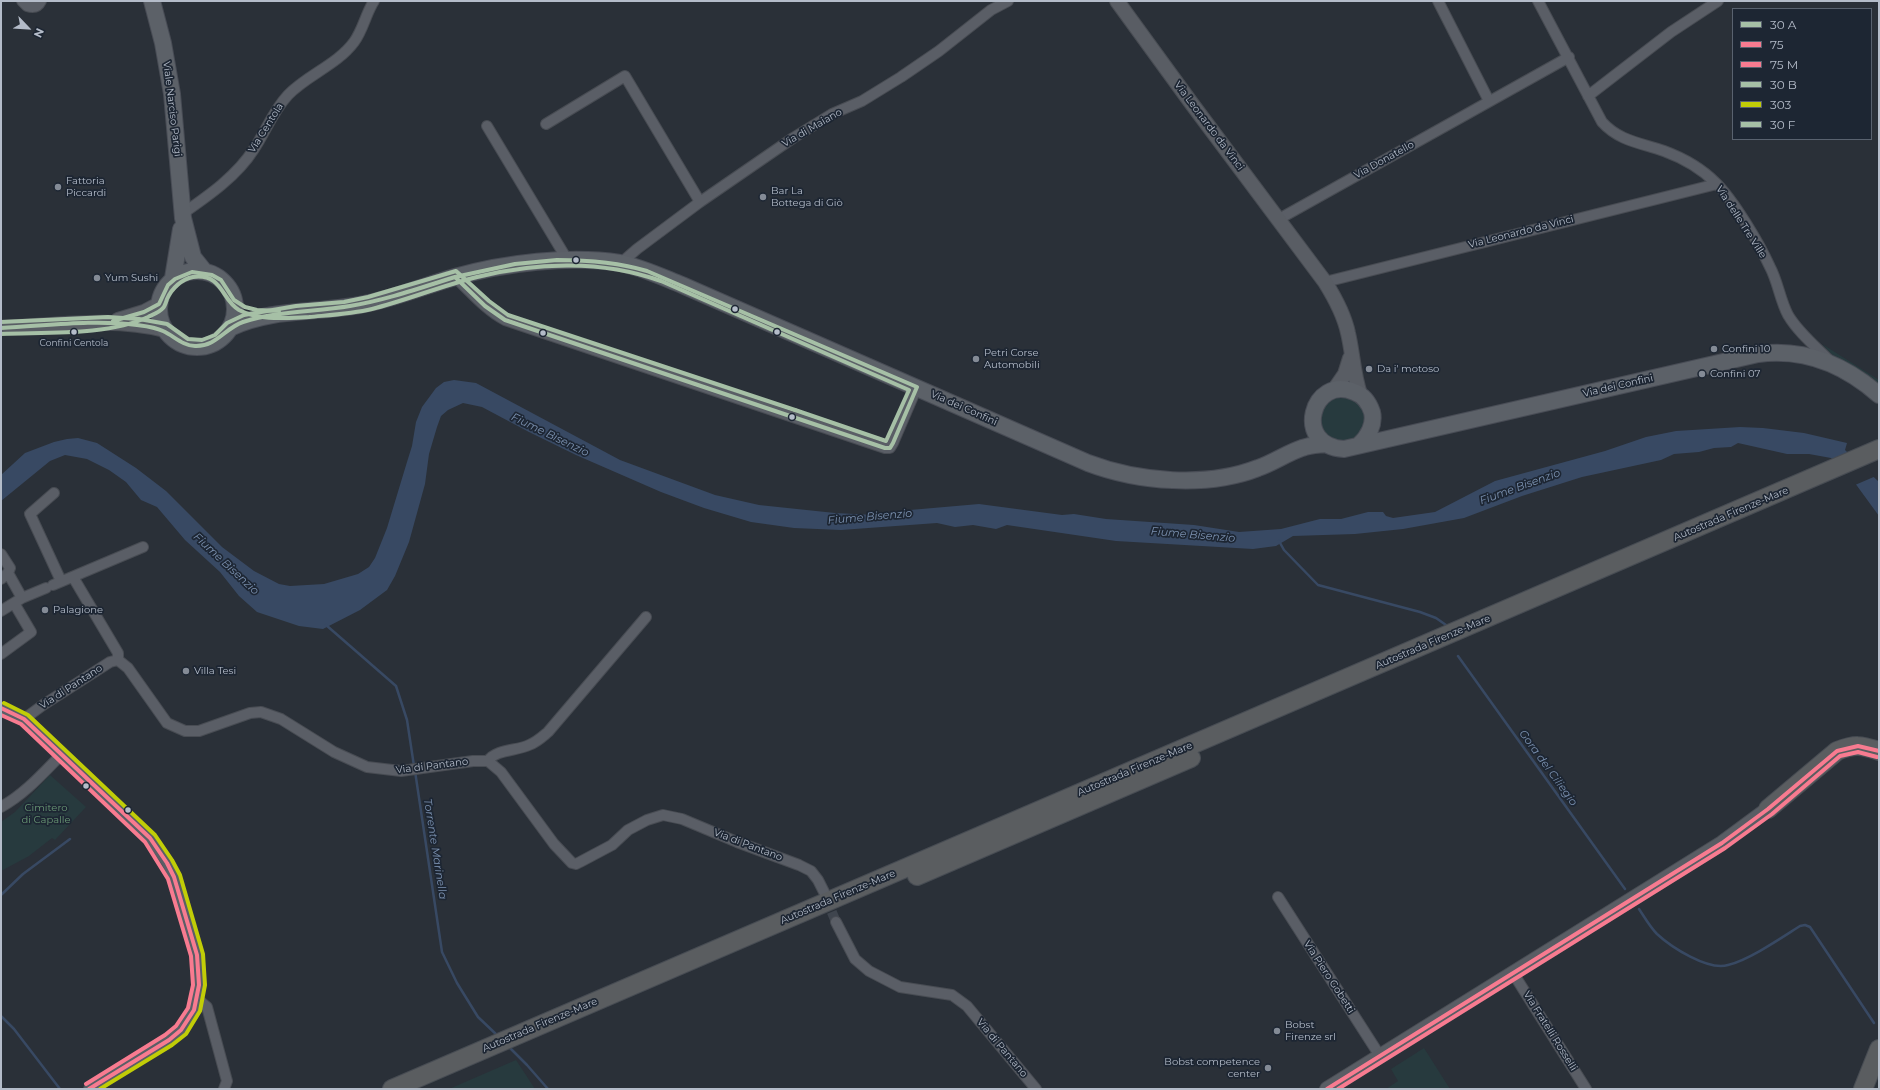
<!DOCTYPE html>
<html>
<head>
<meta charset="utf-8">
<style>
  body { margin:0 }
  #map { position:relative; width:1880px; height:1090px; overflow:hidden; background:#2a3038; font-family:Montserrat,sans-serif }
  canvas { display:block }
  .frame { position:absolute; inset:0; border:2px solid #b4bcc9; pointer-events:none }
  .legend { position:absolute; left:1732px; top:8px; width:140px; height:132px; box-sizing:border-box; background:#1d2633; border:1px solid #59626f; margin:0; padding:5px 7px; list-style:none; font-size:12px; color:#b4bcc9 }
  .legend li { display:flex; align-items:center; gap:8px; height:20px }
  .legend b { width:20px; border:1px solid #59626f }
  .north { position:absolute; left:8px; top:8px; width:40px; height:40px; -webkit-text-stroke:3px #1d2633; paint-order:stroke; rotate:115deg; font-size:11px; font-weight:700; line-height:16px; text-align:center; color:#b4bcc9 }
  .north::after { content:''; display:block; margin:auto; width:14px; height:18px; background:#b4bcc9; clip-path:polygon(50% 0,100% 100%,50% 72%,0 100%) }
</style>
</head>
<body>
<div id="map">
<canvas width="1880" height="1090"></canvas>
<div class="frame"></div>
<ul class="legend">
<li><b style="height:5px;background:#a6c0a6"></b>30 A</li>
<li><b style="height:5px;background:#f87b90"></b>75</li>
<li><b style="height:5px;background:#f87b90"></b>75 M</li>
<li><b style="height:5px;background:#a6c0a6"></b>30 B</li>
<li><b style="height:5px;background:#c1cd07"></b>303</li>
<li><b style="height:5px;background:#a6c0a6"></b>30 F</li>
</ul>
<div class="north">N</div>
</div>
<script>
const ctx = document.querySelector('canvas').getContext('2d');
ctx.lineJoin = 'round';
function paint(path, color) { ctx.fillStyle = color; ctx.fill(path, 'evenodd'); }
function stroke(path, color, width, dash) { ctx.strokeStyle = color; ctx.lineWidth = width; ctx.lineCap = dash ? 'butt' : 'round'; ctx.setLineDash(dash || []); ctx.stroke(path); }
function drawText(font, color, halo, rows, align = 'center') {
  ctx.font = font + ' Montserrat,sans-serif'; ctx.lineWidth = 3.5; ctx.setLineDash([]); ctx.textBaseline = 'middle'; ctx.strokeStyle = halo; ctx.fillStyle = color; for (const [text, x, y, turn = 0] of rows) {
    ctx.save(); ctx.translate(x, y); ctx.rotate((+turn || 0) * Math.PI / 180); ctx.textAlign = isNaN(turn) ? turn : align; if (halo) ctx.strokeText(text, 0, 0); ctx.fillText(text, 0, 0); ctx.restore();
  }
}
paint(new Path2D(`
  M1822,344L1879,380V384L1857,368L1832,355Z
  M1343,396L1356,400L1364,410L1366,424L1356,439L1338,443L1323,432L1319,414L1330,399Z
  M50,775L86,807L55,840L52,838L29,856L1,871V822L15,812Z
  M1424,1048L1450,1089H1386L1398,1081L1391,1069Z
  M516,1060L535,1089H449Z`), '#273a3e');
paint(new Path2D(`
  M454,380L476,383L620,460L715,495L759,505L835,513L874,515L887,512L979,504L1062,515L1074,514L1106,519L1194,525L1239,532L1281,529L1320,519H1341L1368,512H1383L1386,516L1393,518L1435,512L1495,481L1605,451L1646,437L1676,431L1740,427L1763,428L1804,433L1847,443L1845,450L1879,482V516L1844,468L1831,458L1809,454H1787L1738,443L1731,447L1714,448L1699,452L1674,454L1661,460L1582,477L1522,496L1464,518L1403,529L1355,534L1293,536L1276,546L1253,549L1116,541L1007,525L996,529L973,525L955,527L937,523L841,530L794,528L751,522L704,508L661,492L576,455L529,432L482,407L463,403L448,410L441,416L437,427L429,454L425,484L409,542L395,576L387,590L360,610L323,629L299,626L257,612L239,596L220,572L185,540L157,507L141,500L126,482L109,470L87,459L65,455L50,461L1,501V475L25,453L54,442L67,439L78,438L97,443L136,468L166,491L222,547L254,571L279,584L290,586L324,584L358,574L369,567L375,558L387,528L407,462L412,446L416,422L422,407L436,388L444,382Z`), '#384963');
paint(new Path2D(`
  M1850,452L1876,476L1855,485L1843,469Z`), '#2a3038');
stroke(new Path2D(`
  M1279,541L1284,550L1318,585L1420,612L1436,618L1446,625
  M326,625L396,686L407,720L414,766
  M1458,656L1625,889
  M415,771L442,952L457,983L478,1017L498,1036
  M1,895L23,874L70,839
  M1639,909C1645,918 1650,927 1657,934C1671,947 1708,971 1728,965C1749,960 1781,938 1800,926L1805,925L1810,927L1874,1023
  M1,1016L14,1029L60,1089
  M509,1047L527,1065L548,1089`), '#384963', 2.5);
stroke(new Path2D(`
  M826,898L836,922`), '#3f454e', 10, [10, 5]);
const street = new Path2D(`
  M22,1L27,6C33,8 38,7 41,1
  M1438,1L1489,101
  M1538,1L1602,122C1619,141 1641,143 1664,151C1683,158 1702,169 1716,183C1734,201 1759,243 1770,267C1778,282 1780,300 1788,315C1798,332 1815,346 1829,360
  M1588,96L1671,32L1718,1
  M546,124L625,76L700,202
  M487,126L568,261
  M182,214C208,196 237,176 254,149C266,131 273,111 288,95C307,75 337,65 354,42C363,30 366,13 374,1
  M1279,219L1569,57
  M621,263L637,249L700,202L793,138L832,114L862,101L901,77L939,51L991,10L1008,1
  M455,277C471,292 486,310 505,320L885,448H890L893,443L917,387
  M1325,282L1717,184
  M54,493L30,514L61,581
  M1,554L10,568L8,573
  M73,577L118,653V660
  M1,579L8,573L22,598L1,611
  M53,585L143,547
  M22,598L46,588
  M1,654L31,632L14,603
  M1,708L24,719L150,838L167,863L174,877L197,955L199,985L194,1010L187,1021L181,1030L169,1040L89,1089
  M24,719L43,705L110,662L118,660L128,668L167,723L185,731H199L250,713L261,712L281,719L334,752L367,767L401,771L473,761H488L501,772L554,844L572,863L576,864L580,862L612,845L628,830L647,820L663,815L682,819L737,842L799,865L811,871L818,880L824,892
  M488,761C496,749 517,751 529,745C537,742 542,737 548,732L646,617
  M1,807C25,794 43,773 62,754
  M1278,897L1380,1056
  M836,922L855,959L869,971L900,987L952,995L967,1006L1036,1089
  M1513,973L1586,1089
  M197,999L207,1007L227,1081L224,1089`);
const secondary = new Path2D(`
  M1117,1L1192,104L1325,282C1335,298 1344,314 1348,333C1353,354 1353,373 1360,394
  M118,320L144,312L159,304
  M1,328C55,326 112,316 165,330
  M1334,390L1345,374L1350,358
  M1327,1089L1722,843L1768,809`);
const primary = new Path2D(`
  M152,1L163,43L172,94L183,218L193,257L205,272
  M159 309a38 38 0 1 1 76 0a38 38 0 1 1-76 0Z
  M173,278L181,229
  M230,328C272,307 323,314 369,303C398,297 427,285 455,277C504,263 570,255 620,263C641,267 662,277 682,285L1088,463C1138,482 1207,488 1258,468C1273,463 1287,453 1302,448C1310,445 1318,445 1326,444
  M1359,445C1368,437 1375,424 1372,412C1369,403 1363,395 1354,392C1312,374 1292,446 1344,449L1758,354C1804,348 1845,365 1879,395`);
const highway = new Path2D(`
  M1768,809L1837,751C1855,744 1861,745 1879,751
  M917,876L1191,758
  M392,1089L1879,449
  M1863,1089L1879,1049`);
stroke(street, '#484c53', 12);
stroke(secondary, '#484c53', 16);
stroke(primary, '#484c55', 18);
stroke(highway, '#474c53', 20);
stroke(street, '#5a5e66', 10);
stroke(secondary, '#595d64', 14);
stroke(primary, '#5c6168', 16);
stroke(highway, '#5a5d60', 18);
stroke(new Path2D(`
  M557,260C588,260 617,262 647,271L917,387L893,443L890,448H885L505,320L485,306L455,277L515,264Z
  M113,321L144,312L159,304L168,285L175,279L192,272L212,275L221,280L234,300L245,307L257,310L279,311
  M1,328C46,326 92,319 137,325C145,326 155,327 163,331C174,336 183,346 195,346C216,347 225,328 243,322C277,311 315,312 350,306C386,300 420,288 455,277`), '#a6c0a6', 4);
stroke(new Path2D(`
  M1,708L24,719L150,838L167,863L174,877L197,955L199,985L194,1010L181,1030L169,1040L89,1089
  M1327,1089L1722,843L1768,809L1837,751L1858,746L1879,751`), '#f87b90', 4);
stroke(new Path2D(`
  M1,715L21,724L145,842L168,879L191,956L193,985L188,1008L176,1026L165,1035L86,1084
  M1338,1089L1725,848L1772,814L1840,756L1858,752L1877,757`), '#f87b90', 4);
stroke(new Path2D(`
  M1,334C46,332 107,336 148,317C152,315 160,312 163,308C165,306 166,302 167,299C172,288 182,279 193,277C223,273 221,300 239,310C260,321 286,318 309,317C330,315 351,314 372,309C407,300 441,286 477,277C537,262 602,260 661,281L909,390L886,441L795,410`), '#a6c0a6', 4);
stroke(new Path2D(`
  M4,703L28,715L155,835L172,860L180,875L203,954L205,985L200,1011L186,1034L172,1045L100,1089`), '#c1cd07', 4);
stroke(new Path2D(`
  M1,322L108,317L139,319L167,324L188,339L202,340L215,335L227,323L244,315L296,306L344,302L368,297L456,271L489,301L508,315L795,410`), '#a6c0a6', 4);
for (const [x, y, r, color] of [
  [58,187,4,"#848b96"],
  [763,197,4,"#848b96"],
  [576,260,3.5,"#b4bcc9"],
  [97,278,4,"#848b96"],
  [735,309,3.5,"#b4bcc9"],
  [74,332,3.5,"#b4bcc9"],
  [777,332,3.5,"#b4bcc9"],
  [543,333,3.5,"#b4bcc9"],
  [1714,349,4,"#848b96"],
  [976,359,4,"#848b96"],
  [1369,369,4,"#848b96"],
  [1702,374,4,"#848b96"],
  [792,417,3.5,"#b4bcc9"],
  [45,610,4,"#848b96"],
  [186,671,4,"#848b96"],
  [86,786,3.5,"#b4bcc9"],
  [128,810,3.5,"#b4bcc9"],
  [1277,1031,4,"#848b96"],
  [1268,1068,4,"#848b96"]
]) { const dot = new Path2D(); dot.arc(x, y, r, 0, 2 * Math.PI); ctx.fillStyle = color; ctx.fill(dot); stroke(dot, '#1d2633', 1.5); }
drawText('9px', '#b4bcc9', '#1d2633', [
  ["Confini Centola",74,343]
]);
drawText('10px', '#b4bcc9', '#1d2633', [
  ["Viale Narciso Parigi",172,109,83],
  ["Via Leonardo da Vinci",1209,126,53],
  ["Via Centola",266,128,-58],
  ["Via di Maiano",812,128,-30],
  ["Via Donatello",1384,160,-29],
  ["Via delle Tre Ville",1741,222,57],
  ["Via Leonardo da Vinci",1521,232,-14],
  ["Via dei Confini",1618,386,-13],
  ["Via dei Confini",964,408,24],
  ["Autostrada Firenze-Mare",1731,514,-23],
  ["Autostrada Firenze-Mare",1433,642,-23],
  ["Via di Pantano",71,687,-33],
  ["Via di Pantano",432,766,-7],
  ["Autostrada Firenze-Mare",1135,769,-23],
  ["Via di Pantano",748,845,21],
  ["Autostrada Firenze-Mare",838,897,-23],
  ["Via Piero Gobetti",1329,977,57],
  ["Autostrada Firenze-Mare",540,1025,-23],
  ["Via Fratelli Rosselli",1550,1031,58],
  ["Via di Pantano",1002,1048,50]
]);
drawText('10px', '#b4bcc9', '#1d2633', [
  ["Fattoria",66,181],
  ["Piccardi",66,193],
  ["Bar La",771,191],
  ["Bottega di Giò",771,203],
  ["Yum Sushi",105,278],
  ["Confini 10",1722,349],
  ["Petri Corse",984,353],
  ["Automobili",984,365],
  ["Da i' motoso",1377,369],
  ["Confini 07",1710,374],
  ["Palagione",53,610],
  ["Villa Tesi",194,671],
  ["Bobst",1285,1025],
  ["Firenze srl",1285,1037],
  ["Bobst competence",1260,1062,"right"],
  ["center",1260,1074,"right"]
], 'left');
drawText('10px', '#6b9a76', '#1d2633', [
  ["Cimitero",46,808],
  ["di Capalle",46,820]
]);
drawText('italic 11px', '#7c92b1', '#1d2633', [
  ["Fiume Bisenzio",550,435,26],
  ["Fiume Bisenzio",1520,487,-20],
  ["Fiume Bisenzio",870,517,-5],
  ["Fiume Bisenzio",1193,535,5],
  ["Fiume Bisenzio",226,564,43],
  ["Gora del Ciliegio",1548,768,54],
  ["Torrente Marinella",435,849,81]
]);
</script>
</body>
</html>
